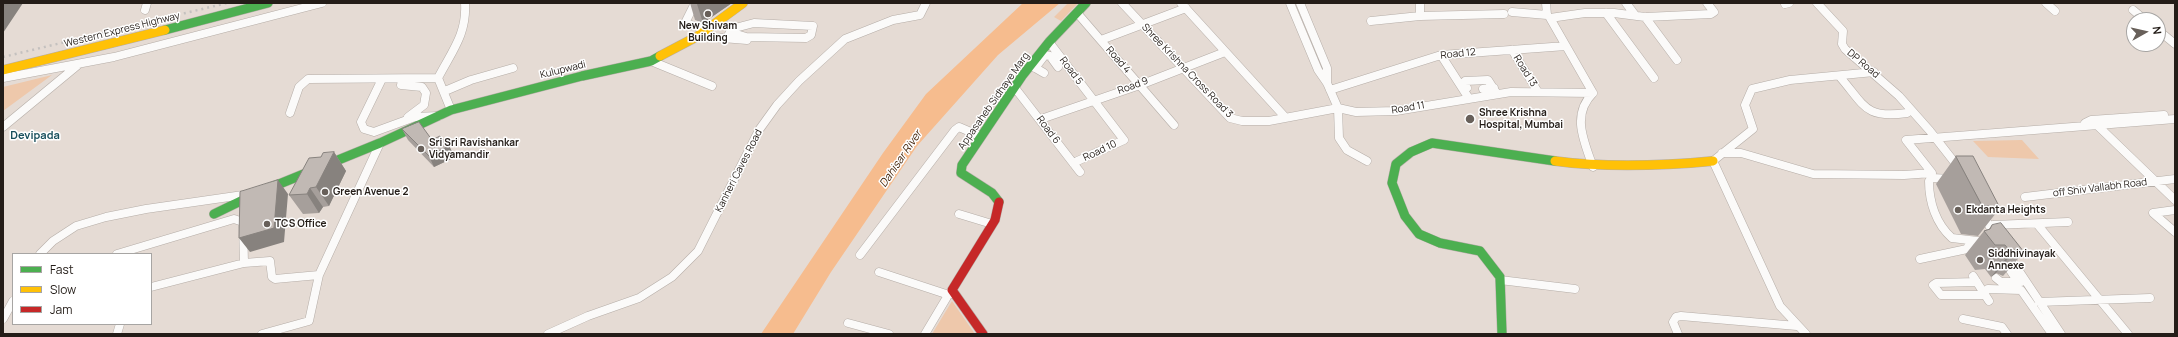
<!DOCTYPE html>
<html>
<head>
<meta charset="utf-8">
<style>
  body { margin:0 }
  #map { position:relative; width:2178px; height:337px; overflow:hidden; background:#e5dbd4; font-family:Manrope,sans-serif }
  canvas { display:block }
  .frame { position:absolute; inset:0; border:4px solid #241d18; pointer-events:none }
  .legend { position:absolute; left:12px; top:253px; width:140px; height:72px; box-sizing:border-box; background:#fff; border:1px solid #a7a5a3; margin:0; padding:5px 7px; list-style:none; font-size:12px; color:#241d18 }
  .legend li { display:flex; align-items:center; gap:8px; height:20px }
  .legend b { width:20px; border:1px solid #a7a5a3 }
  .north { position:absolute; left:2126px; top:12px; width:40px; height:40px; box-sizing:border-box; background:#fff; border:1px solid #a7a5a3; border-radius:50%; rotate:82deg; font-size:11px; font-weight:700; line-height:16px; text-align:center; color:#241d18 }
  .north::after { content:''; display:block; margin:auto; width:14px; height:18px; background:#68605a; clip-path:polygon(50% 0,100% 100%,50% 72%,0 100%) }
</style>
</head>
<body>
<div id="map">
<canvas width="2178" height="337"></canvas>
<div class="frame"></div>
<ul class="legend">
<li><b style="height:5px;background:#4caf50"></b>Fast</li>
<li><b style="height:5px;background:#ffc107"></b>Slow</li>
<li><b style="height:5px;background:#c62828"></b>Jam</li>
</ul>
<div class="north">N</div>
</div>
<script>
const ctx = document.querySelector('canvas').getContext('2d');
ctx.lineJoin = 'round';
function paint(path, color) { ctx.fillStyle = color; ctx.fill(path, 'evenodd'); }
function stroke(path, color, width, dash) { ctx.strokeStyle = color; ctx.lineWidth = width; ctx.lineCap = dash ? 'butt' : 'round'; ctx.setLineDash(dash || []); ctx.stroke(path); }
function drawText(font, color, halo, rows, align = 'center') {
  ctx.font = font + ' Manrope,sans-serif'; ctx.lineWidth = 3; ctx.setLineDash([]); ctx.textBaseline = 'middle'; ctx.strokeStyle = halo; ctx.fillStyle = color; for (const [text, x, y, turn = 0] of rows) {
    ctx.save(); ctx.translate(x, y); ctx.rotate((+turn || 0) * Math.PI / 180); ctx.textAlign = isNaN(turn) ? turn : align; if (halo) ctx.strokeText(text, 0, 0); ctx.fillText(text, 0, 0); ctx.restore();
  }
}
paint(new Path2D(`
  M1068,3H1078L1061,21L1054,17Z
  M52,75L3,111V87Z
  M2022,140L2039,159L1988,157L1973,141Z
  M952,301L975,334H932Z`), '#eec8ab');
paint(new Path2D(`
  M1023,3H1060L998,55L917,146L831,272L793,334H761L883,153L926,94Z`), '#f6bc8e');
const street = new Path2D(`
  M695,3L685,23L707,30
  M1122,3L1230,118L1242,121H1269L1338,108L1356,112L1396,111L1511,92L1593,93
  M1181,3L1285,117
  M1290,3L1318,70L1327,83L1338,108L1339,138L1347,150L1367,161
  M1300,3L1327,68V83
  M1420,3V16
  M1626,3L1635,15
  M1817,3L1843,31L1842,44L1845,49L1899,96L1930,131L1959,168
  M2046,3L2055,11
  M1785,4L1789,3
  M145,10L147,3
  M2133,10L2145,20
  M1512,12L1547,15L1546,3
  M1606,13L1654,78
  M1078,14L1174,125
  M1645,17L1677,60
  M1371,21L1420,16L1504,14
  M754,23L813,26L811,35L806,38L746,37L730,32L735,28Z
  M2158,30L2175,44
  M698,36L747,40
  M727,38L730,32
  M1101,40L1186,8
  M1049,42L1124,140L1073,163
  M1512,50L1538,92
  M1441,55L1468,97
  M651,61L712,86
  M1032,66L1044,73
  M1035,68L1045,55L1050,56L1058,67
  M1840,77C1865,106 1865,119 1907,113
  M3,78L114,57L322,3
  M382,79L361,122L364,129L374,132L415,117L439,116
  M401,85L422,87L426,93L424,105L408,117
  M1015,88L1080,172
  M1467,88L1463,83L1465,81L1488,80L1497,94
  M1483,89L1494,88
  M1330,90L1441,55L1566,46
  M445,91L471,80L513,68
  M1593,93L1550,18L1585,13H1614L1645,17L1711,14L1714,12L1707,3
  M1593,93C1571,115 1584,141 1593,167
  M451,110L438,78C452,51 467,34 465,3
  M290,113L299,87L308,79L438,78
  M1041,119L1140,85L1225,52
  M2085,123L2091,120L2164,115
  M2098,126L2175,200
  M3,127L78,65
  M1722,153H1741L1813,174L1904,175L1932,173L1906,140L2175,119
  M1951,179L1932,178L1929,181C1929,202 1936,224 1952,238L1986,242
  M2025,197L2175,179
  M2175,210L2153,213L2175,232
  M1982,213L1995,236
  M959,214L992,224
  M2037,224L2128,334
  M1993,225L2068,222
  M40,254L53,241L76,226L106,217L146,209L250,194
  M117,254L234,219L243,222L244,263L270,261L272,277L275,279L319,275
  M860,255L955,130L959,127L980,136
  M2009,256L2061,334
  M1920,259L1967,249L1969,244H1977
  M2004,261L2018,282
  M879,272L949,295
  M1973,276L1989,301
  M1996,278L2001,282H2021
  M1500,280L1575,289
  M1977,282L1936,283L1933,285L1941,295H1985
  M151,287L244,263
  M1988,289L2021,290L2052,334
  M2039,302L2150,298
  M3,319L13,301
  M1963,319L2002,327L2007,334
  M848,323L889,334
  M117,334L120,324
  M262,334L309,321L319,275L380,143
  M548,334L588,316L639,298L672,277L698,251L759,130L777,105L799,81L845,39L893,20L920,15L926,3
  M925,334L950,292
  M1678,334L1673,322L1676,317L1681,316L1797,326
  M1806,334L1780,306L1713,161L1753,129L1745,105L1752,89L1790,80L1874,72`);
const fast = new Path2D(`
  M165,30L268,3
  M267,189L380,143L451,110L582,76L651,61L660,56
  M999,202L992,193L961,173L962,165L1022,76L1049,42L1086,3
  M214,214L251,196
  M1502,334L1500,277L1480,251L1440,243L1419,234L1405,216L1392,183L1396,164L1411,152L1432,143L1555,161`);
const slow = new Path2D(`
  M660,56L698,36L743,3
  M3,70L165,30
  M1555,161C1608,168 1660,166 1713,161`);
const jam = new Path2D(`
  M983,334L952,290L995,220L999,202`);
stroke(street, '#b5ada7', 9);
stroke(fast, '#b5ada7', 10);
stroke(slow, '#b5ada7', 10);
stroke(jam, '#b5ada7', 10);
stroke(street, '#fbfaf9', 8);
stroke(fast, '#4caf50', 9);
stroke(slow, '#ffc107', 9);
stroke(jam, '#c62828', 9);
stroke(new Path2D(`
  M3,57L227,3`), '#c4c1bf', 2.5, [2, 4]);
paint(new Path2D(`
  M690,3H732L703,23L695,20Z
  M402,129L449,146L455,157L434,167L408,140Z
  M334,152L346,171L329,206L323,207L319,213L303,214L289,195L321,157Z
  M1956,156L2000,208L1978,236L1961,234L1936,184Z
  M1992,225L2024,252L2003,276L1996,273L1991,277L1985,269L1975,270L1965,255L1984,231L1989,229Z`), '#a69f9b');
paint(new Path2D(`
  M3,3H23L3,33Z
  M699,3H732L703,23L697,4Z
  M449,146L455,157L434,167L429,156Z
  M334,152L346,171L329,206L316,187Z
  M278,180L288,194L284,242L250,252L239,238Z
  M310,188L323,207L319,213L307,194Z
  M2017,248L1996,273L1991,277L2011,252Z`), '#87827e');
const building = new Path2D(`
  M419,122L432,140L440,136L449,146L429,156L402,129Z
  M334,152L316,187L310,188L307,194L289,195L309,158L321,157L323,153Z
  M1956,156H1973L2000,208L1982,205Z
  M278,180L274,228L239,238L240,192Z
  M2001,223L2024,252L2017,248L2011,252L2005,245H1995L1984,231L1990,229L1992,225Z`);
paint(building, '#c1b9b4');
stroke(building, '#87827e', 1);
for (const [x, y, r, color] of [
  [708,14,4,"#68605a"],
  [1470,119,5,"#68605a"],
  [421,149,4,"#68605a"],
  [325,192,4,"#68605a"],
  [1958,210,4,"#68605a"],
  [267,224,4,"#68605a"],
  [1980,260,4,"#68605a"]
]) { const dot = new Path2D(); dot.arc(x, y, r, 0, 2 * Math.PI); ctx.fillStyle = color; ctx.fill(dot); stroke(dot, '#fff', 1.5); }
drawText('bold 10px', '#241d18', '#fff', [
  ["New Shivam",708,26,"center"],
  ["Building",708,38,"center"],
  ["Shree Krishna",1479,113],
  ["Hospital, Mumbai",1479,125],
  ["Sri Sri Ravishankar",429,143],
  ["Vidyamandir",429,155],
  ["Green Avenue 2",333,192],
  ["Ekdanta Heights",1966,210],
  ["TCS Office",275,224],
  ["Siddhivinayak",1988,254],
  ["Annexe",1988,266]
], 'left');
drawText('10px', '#241d18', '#fff', [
  ["Western Express Highway",122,30,-14],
  ["Road 12",1458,54,-6],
  ["Road 4",1118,60,49],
  ["DP Road",1863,64,40],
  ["Kulupwadi",563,70,-14],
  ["Road 5",1071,71,53],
  ["Shree Krishna Cross Road 3",1187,71,46],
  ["Road 13",1525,71,58],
  ["Road 9",1133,86,-20],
  ["Appasaheb Sidhaye Marg",994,101,-55],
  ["Road 11",1408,108,-9],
  ["Road 6",1048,130,53],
  ["Road 10",1100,151,-25],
  ["Kanheri Caves Road",739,171,-63],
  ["off Shiv Vallabh Road",2100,188,-7]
]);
drawText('bold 11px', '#184f5c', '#fff', [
  ["Devipada",35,136]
]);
drawText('italic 11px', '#47280e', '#fff', [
  ["Dahisar River",901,159,-56]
]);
</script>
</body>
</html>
